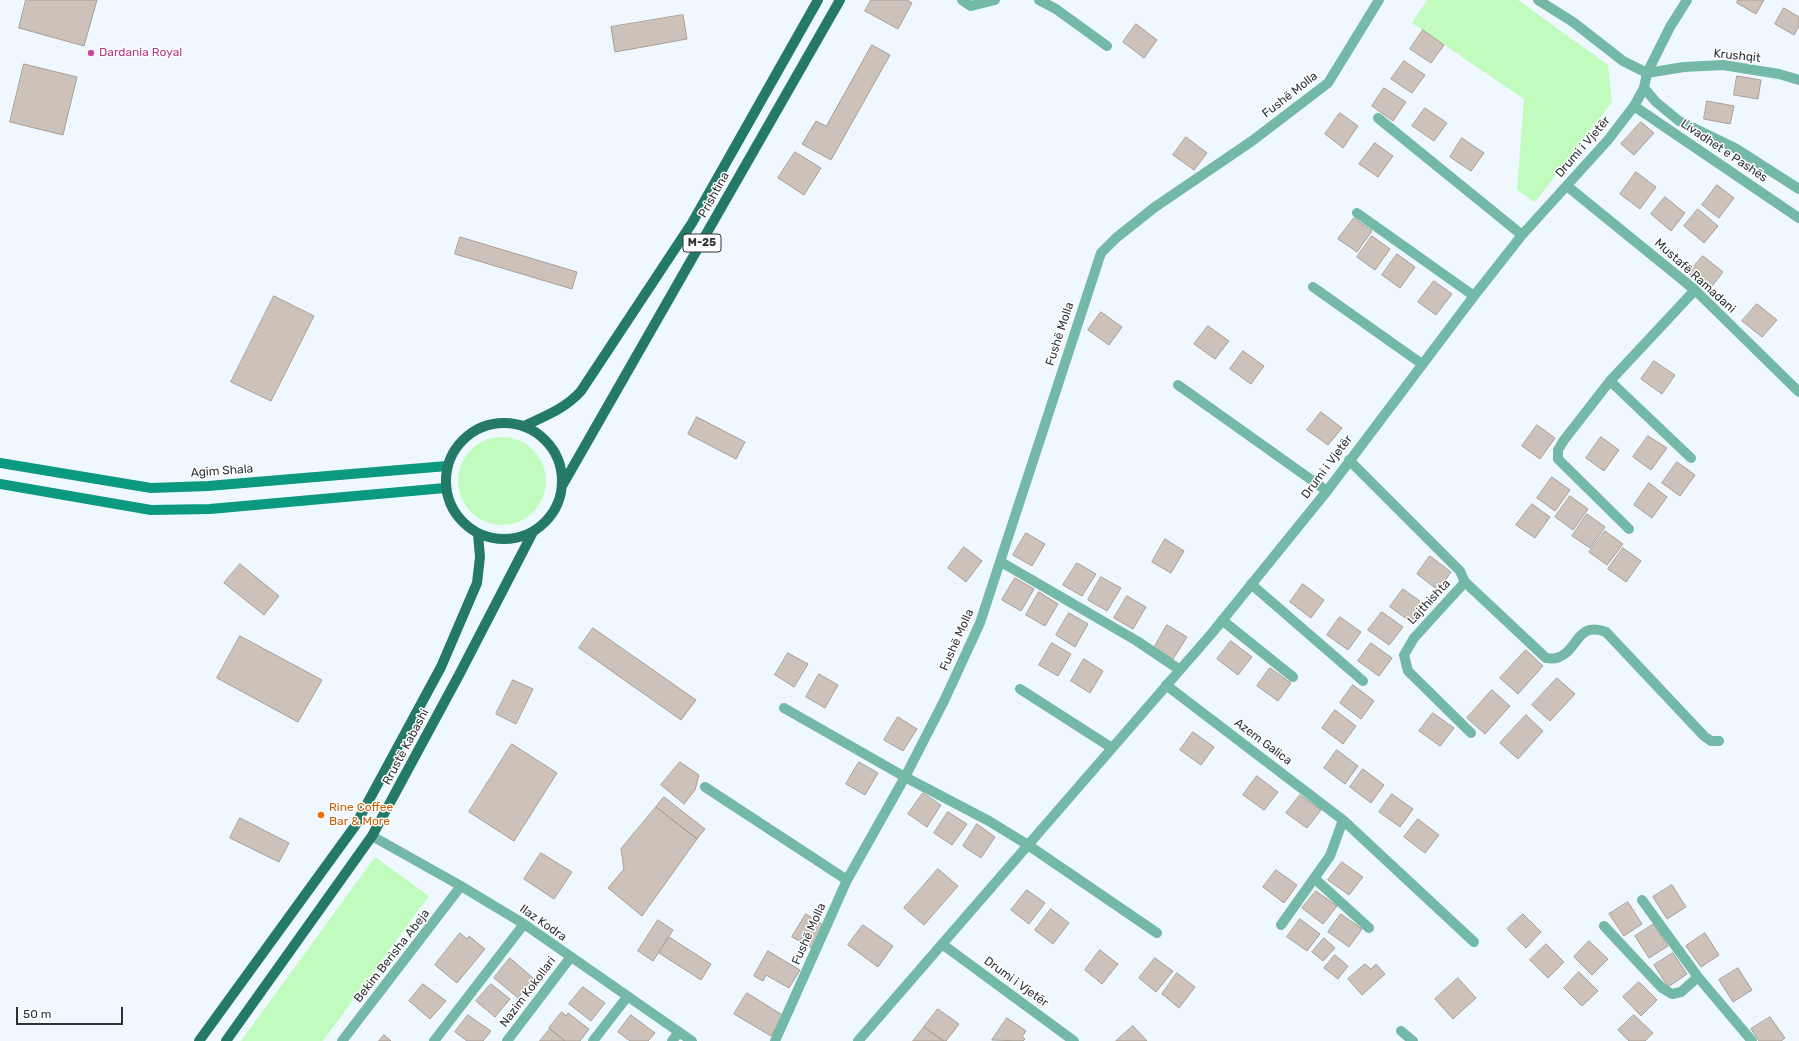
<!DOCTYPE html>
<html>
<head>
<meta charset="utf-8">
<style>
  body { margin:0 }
  #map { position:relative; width:1799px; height:1041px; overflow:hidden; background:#eff8ff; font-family:Rubik,sans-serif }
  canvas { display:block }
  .scale { position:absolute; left:16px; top:1007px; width:107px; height:18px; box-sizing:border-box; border:2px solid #2e3235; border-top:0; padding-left:5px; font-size:12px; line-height:14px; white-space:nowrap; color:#2e3235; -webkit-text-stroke:3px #fff; paint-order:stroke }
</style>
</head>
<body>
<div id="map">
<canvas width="1799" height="1041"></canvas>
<div class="scale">50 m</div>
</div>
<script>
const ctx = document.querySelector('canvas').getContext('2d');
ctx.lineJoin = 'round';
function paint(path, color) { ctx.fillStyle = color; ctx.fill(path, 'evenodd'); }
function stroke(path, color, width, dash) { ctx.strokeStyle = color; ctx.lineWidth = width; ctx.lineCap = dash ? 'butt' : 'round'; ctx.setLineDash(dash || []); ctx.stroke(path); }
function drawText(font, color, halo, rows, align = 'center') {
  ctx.font = font + ' Rubik,sans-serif'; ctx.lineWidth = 3; ctx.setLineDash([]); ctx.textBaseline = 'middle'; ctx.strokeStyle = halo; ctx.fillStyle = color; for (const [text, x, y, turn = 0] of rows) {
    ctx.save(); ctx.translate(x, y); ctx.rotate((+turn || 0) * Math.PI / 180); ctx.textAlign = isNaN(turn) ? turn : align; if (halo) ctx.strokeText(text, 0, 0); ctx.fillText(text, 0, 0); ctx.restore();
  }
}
paint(new Path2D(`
  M1427,0H1518L1608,65L1612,102L1535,202L1517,190L1524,99L1412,23Z
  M458 481a44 44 0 1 1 88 0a44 44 0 1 1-88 0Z
  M375,857L429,896L323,1041H241Z`), '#c1fbbd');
const building = new Path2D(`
  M26,0H97L84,46L19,28Z
  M871,0H907L912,3L898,29L865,11Z
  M1738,0H1764L1756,14L1737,3Z
  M1784,8L1799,17V26L1794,35L1775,24Z
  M683,15L687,39L615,52L611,27Z
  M1136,24L1157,40L1144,58L1123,42Z
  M1423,30L1444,45L1431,63L1410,49Z
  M872,45L890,55L831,160L802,144L816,121L826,126Z
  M1404,61L1425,75L1412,93L1391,79Z
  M24,64L77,77L63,135L10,122Z
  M1737,76L1761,80L1758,99L1734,95Z
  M1384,88L1406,102L1393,121L1372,106Z
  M1707,101L1734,106L1730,124L1704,119Z
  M1425,108L1447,123L1434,141L1412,126Z
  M1340,113L1358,126L1343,148L1325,134Z
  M1641,122L1654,133L1634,155L1621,144Z
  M1186,137L1207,153L1194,170L1173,155Z
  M1462,138L1484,153L1471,171L1450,157Z
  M1375,143L1393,156L1378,177L1359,164Z
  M795,152L821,168L804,195L778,178Z
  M1636,172L1656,187L1640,209L1620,194Z
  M1717,185L1734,198L1719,218L1702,205Z
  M1665,197L1685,213L1671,231L1651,214Z
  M1698,209L1718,226L1704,243L1684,226Z
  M1354,218L1372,231L1357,252L1338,239Z
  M1372,236L1390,249L1375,270L1357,257Z
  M460,237L577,272L572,289L455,254Z
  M1397,254L1415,267L1400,288L1382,275Z
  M1703,256L1723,272L1709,290L1688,273Z
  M1434,281L1452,294L1436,315L1418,302Z
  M274,296L314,316L271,401L231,382Z
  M1757,304L1777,320L1762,337L1742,321Z
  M1101,312L1122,327L1109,345L1088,330Z
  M1208,326L1229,341L1215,359L1194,344Z
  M1243,351L1264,366L1251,384L1230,369Z
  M1654,361L1675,375L1662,394L1641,379Z
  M1321,412L1342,428L1328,445L1307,430Z
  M697,417L745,442L736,459L688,434Z
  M1537,425L1555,438L1540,459L1522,446Z
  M1648,436L1667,448L1651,470L1633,457Z
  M1601,437L1619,450L1604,471L1586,458Z
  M1677,462L1695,475L1680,496L1662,483Z
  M1552,477L1570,490L1555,511L1537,498Z
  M1649,483L1667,497L1652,518L1634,505Z
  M1570,496L1588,509L1573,530L1555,517Z
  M1532,504L1550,517L1535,538L1516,525Z
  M1587,514L1605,527L1590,548L1572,536Z
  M1605,531L1623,544L1607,565L1589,552Z
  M1026,533L1045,544L1032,566L1013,555Z
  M1165,539L1184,551L1171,573L1152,562Z
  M964,547L982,561L966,582L948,568Z
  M1623,548L1641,561L1626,582L1608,569Z
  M1430,556L1451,572L1438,590L1417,574Z
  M1077,563L1096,574L1082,596L1063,585Z
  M240,564L279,596L264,615L224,583Z
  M1101,577L1121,588L1107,611L1088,600Z
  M1015,578L1034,589L1021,611L1002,600Z
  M1303,584L1324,600L1311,618L1290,602Z
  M1403,589L1424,604L1411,622L1390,607Z
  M1039,592L1058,604L1045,626L1026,615Z
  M1127,596L1146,607L1133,629L1114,618Z
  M1382,612L1403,627L1389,645L1368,630Z
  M1069,613L1088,624L1075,647L1056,635Z
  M1340,617L1361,632L1348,650L1327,635Z
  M1167,625L1187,637L1173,659L1154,648Z
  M593,628L696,700L681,720L579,648Z
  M240,636L322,680L298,722L217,678Z
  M1231,641L1252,657L1238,675L1217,659Z
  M1052,643L1071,654L1058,676L1039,665Z
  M1371,643L1392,658L1379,676L1358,661Z
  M1526,650L1543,666L1518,694L1500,678Z
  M788,653L808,664L794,687L775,675Z
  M1084,659L1103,671L1090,693L1071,681Z
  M1270,668L1291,683L1278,701L1257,686Z
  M819,674L838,685L825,708L806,697Z
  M1557,678L1575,694L1550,721L1532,705Z
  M513,680L533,689L516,724L496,714Z
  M1353,685L1374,701L1361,719L1340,703Z
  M1492,690L1510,706L1485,734L1467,718Z
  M1335,710L1356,726L1343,744L1322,728Z
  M1433,713L1454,728L1440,746L1419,731Z
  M1526,715L1543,731L1518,759L1500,743Z
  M898,717L917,729L903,751L884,740Z
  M1193,732L1214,747L1201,765L1180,750Z
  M512,744L557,773L514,841L469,812Z
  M1337,750L1358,766L1345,784L1324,768Z
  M680,762L699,775L695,790L684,804L661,785Z
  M859,762L878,773L865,795L846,784Z
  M1363,769L1384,785L1371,803L1350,787Z
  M1257,776L1278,792L1264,810L1243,795Z
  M923,793L941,805L927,827L908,814Z
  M1392,794L1413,809L1400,827L1379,812Z
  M1300,795L1321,810L1307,828L1286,813Z
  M664,797L705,829L697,839L656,807Z
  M656,807L697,839L642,916L608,888L624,869L621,849Z
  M948,812L967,824L952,845L934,833Z
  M240,818L289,843L279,862L230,838Z
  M1418,819L1439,835L1425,853L1404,837Z
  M977,824L995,837L981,858L963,846Z
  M541,853L572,872L554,899L524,879Z
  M1342,862L1363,877L1349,895L1328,880Z
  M938,869L958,886L924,925L904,908Z
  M1276,870L1297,885L1284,903L1263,887Z
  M1672,885L1686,907L1667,919L1653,897Z
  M1027,890L1045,903L1029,924L1011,910Z
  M1316,891L1337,906L1323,924L1302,908Z
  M1628,902L1642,924L1624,936L1609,914Z
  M1051,909L1069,923L1053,944L1035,930Z
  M806,914L825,926L812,948L792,937Z
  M1341,914L1362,929L1349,947L1328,932Z
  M1523,914L1541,932L1526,948L1507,929Z
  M1300,919L1320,934L1307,951L1287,937Z
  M658,920L673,930L653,961L638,951Z
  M1654,924L1668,946L1649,958L1635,936Z
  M863,925L893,946L878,967L848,945Z
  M460,933L467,939L469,936L485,949L457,983L435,965Z
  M1705,933L1719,955L1701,967L1686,946Z
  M669,937L711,964L701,980L659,953Z
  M1324,938L1335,948L1323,961L1312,952Z
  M1589,941L1608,959L1592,975L1574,957Z
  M1546,944L1564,962L1548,978L1530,960Z
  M1100,950L1118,964L1102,984L1085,970Z
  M768,951L800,970L789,988L766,975L763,981L754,976Z
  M1673,953L1687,974L1668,987L1654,965Z
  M1335,955L1348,966L1338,979L1324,968Z
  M510,958L533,978L518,998L494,978Z
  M1155,958L1173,971L1156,992L1139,978Z
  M1365,964L1371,969L1376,964L1385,974L1362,995L1348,979Z
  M1738,968L1752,990L1733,1002L1719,980Z
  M1579,972L1598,991L1582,1006L1564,988Z
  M1177,973L1195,987L1179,1008L1162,994Z
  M1458,978L1476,998L1453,1019L1435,999Z
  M1639,982L1657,1000L1641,1016L1623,997Z
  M423,984L446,1001L430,1019L409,1001Z
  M491,984L510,999L495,1017L476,1001Z
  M583,987L605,1003L591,1021L569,1004Z
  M747,993L784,1016L771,1036L734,1014Z
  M938,1009L959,1024L946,1041H944L924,1027Z
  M562,1012L566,1016L568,1013L589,1029L580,1041H565L549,1028Z
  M468,1015L491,1031L483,1041H467L455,1032Z
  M631,1015L655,1033L648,1041H630L618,1032Z
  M1634,1015L1653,1033L1645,1041H1629L1618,1030Z
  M1770,1017L1785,1038L1781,1041H1759L1751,1029Z
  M1007,1018L1026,1031L1022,1037L1025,1039L1023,1041L992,1040Z
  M1133,1026L1147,1041H1116Z
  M924,1027L943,1041H913Z
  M550,1029L565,1041H540Z
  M384,1035L391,1041H379Z`);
paint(building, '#ccc2b9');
stroke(building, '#a89e96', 1);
stroke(new Path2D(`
  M962,0L971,6L995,0
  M1039,0L1056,9L1107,46
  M1538,0L1573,22L1623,61L1647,73L1684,67L1723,65L1779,74L1799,80
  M1644,88L1656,102L1679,121L1735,148L1799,189
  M1634,106L1799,218
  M1378,118L1522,235
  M1567,186L1695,290L1799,392
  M1357,213L1474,296
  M1313,287L1422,364
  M1610,381L1691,458
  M1178,385L1327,491
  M1349,460L1460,571L1465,582L1414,638L1404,655L1408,671L1471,733
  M1629,529L1558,459V450L1564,440L1610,381L1695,290
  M1001,562L1137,641L1180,670
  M1465,582L1546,658C1549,658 1553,659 1556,658C1578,653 1576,620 1606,632L1704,736L1711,741H1719
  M1251,584L1363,681
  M1222,620L1293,677
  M1166,685L1343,820L1330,856L1281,925
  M1020,689L1112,748
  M784,708L905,777L944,701L980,623L1101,253L1116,238L1155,207L1252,141L1328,83L1379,0
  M705,787L847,880
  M1343,820L1474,942
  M372,836L461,886L524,924L692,1041
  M1314,878L1369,928
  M1642,900L1698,977L1752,1041
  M1604,926L1662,988L1672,994L1681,992L1698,977
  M942,944L1074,1041
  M1401,1031L1413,1041
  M342,1041L461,886
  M434,1041L524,924
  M507,1041L570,958
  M593,1041L627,997
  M672,1041L679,1032
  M775,1041L847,880L905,777L989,821L1028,845L1157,933
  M858,1041L1212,633L1327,491L1474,296L1522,235L1608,140L1634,106L1644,88L1647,73L1670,27L1687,0`), '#74b9a7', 10);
stroke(new Path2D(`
  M0,463L151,488L208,486L447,466
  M0,484L151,510L210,509L445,488`), '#0b9980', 10);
stroke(new Path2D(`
  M446 481a58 58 0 1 1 116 0a58 58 0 1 1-116 0Z
  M524,426C545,416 565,409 581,391L692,223L818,0
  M562,486L840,0
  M199,1041L355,826L441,667L477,583L480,557L478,534
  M226,1041L372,836L459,675L533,532`), '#247967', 10);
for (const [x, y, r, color] of [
  [91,53,4,"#d1479c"],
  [321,815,4,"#e8710a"]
]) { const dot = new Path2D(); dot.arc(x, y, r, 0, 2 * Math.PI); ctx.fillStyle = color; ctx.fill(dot); stroke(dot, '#fff', 1.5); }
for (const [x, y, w] of [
  [702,243,38]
]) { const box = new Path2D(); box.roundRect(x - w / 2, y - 9, w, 18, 3); ctx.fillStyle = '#fff'; ctx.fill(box); stroke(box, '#2e3235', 1); }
drawText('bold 11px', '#2e3235', null, [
  ["M-25",702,243]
]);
drawText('12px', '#b23c85', '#fff', [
  ["Dardania Royal",99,53]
], 'left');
drawText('12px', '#2e3235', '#fff', [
  ["Krushqit",1737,56,6],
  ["Fushë Molla",1290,95,-38],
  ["Drumi i Vjetër",1583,147,-49],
  ["Livadhet e Pashës",1724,151,34],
  ["Prishtina",714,195,-61],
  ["Mustafë Ramadani",1695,276,42],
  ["Fushë Molla",1060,334,-72],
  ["Drumi i Vjetër",1327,467,-53],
  ["Agim Shala",222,471,-4],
  ["Lajthishta",1429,602,-47],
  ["Fushë Molla",957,640,-66],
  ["Azem Galica",1263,742,37],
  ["Rrustë Kabashi",406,747,-62],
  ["Ilaz Kodra",543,923,35],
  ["Fushë Molla",809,934,-66],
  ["Bekim Berisha Abeja",392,956,-52],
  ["Drumi i Vjetër",1016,982,36],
  ["Nazim Kokollari",528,992,-53]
]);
drawText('12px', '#c56008', '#fff', [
  ["Rine Coffee",329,808],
  ["Bar & More",329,822]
], 'left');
</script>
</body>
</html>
